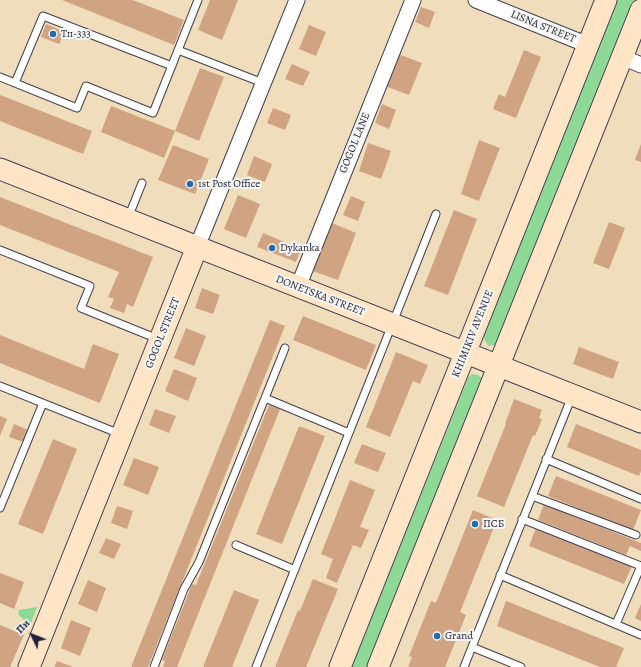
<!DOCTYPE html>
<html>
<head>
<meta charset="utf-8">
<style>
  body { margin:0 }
  #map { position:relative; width:641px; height:667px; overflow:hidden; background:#f0ddbc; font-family:Alegreya,serif }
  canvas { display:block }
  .north { position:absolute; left:12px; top:615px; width:40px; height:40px; -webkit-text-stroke:3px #f6f6f2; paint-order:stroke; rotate:313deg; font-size:11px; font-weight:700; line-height:16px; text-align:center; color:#22223b }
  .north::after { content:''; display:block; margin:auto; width:14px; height:18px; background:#22223b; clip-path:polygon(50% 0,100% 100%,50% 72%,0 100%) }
</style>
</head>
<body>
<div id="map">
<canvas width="641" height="667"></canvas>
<div class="north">Пн</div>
</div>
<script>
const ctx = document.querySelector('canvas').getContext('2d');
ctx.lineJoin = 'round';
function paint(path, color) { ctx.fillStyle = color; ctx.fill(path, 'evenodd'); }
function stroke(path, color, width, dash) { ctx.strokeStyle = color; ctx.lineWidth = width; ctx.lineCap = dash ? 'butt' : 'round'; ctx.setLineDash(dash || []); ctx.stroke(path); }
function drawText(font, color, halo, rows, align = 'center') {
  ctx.font = font + ' Alegreya,serif'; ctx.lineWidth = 4; ctx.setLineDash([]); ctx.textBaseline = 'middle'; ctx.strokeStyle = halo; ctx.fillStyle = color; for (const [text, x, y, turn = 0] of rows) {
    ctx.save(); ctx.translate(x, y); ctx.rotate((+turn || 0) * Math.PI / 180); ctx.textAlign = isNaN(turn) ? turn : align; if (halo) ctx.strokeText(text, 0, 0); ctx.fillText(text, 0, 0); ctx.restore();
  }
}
paint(new Path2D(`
  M616,0H634L499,341L495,345L489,346L485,341L484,335Z
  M472,374L478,375L482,378L484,384L370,667H352L468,378Z
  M37,607L30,626L18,614L19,610Z`), '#8ed996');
paint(new Path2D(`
  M62,0H133L184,20L174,45Z
  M210,0H238L222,40L198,30Z
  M421,7L435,12L429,28L415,22Z
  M46,24L65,32L59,44L41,37Z
  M309,25L326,32L316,56L299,49Z
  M524,50L541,57L516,118L493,109L499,94L505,97Z
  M398,54L422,63L409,95L385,86Z
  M292,64L310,72L303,86L285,79Z
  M200,68L224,77L199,141L175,131Z
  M0,95L92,131L83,154L0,121Z
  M382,104L396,110L389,129L375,123Z
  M111,106L175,131L164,158L101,132Z
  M273,108L291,115L285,130L267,123Z
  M479,140L500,148L479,201L461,194Z
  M368,143L391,151L381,179L359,171Z
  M641,144V162L635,160Z
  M173,145L209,159L195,194L158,180Z
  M254,156L272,164L265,182L247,175Z
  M238,195L260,204L246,238L224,229Z
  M351,196L365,202L358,221L343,215Z
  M0,197L153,257L133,307L127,304L124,313L110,308L114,299L108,297L119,272L0,225Z
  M454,210L477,219L448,295L424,286Z
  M609,222L625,228L609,269L593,263Z
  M332,223L356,233L338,280L313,271Z
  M263,233L301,249L296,262L257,247Z
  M202,288L220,295L213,314L195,308Z
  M303,316L376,345L366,370L293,340Z
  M270,320L285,326L148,667H131Z
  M186,328L206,336L194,366L174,358Z
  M0,335L84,369L93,344L119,354L100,403L0,363Z
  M579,347L619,362L613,379L573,364Z
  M396,352L428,365L420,384L413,381L390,437L366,427Z
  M174,369L197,378L188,401L165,391Z
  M514,399L542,410L539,418L542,419L535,436L533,435L504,507L477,496L506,424H505Z
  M269,405L280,409L177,667H163L165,661L162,660L192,584L196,585Z
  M155,409L176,416L169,433L149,425Z
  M0,416L7,419L0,436Z
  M14,424L28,430L23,442L9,437Z
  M576,424L641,450V471L639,476L567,447Z
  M299,426L325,436L282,544L256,534Z
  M53,439L77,449L43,534L18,524Z
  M362,444L386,453L378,472L354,463Z
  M134,458L159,467L148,495L123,485Z
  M556,476L641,510L633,530L548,496Z
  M350,480L375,490L360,527L369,530L361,548L353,545L337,583L326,578L333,559L321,554Z
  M544,504L641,543V551L630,546L626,555L538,520Z
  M117,506L133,511L127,529L111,523Z
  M473,510L497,520L460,612L466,615L445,667H408L412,657L409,656L431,601L436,603Z
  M536,528L632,566L624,584L529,546Z
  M106,538L121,544L114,559L99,553Z
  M0,573L24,582L14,609L0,603Z
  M313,579L338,589L306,667H275L298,610L300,611Z
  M88,580L106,588L97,612L78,604Z
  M234,590L259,600L232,667H203Z
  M506,601L624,648L616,667H600L497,626Z
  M641,604V621L635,618Z
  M71,620L91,628L80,656L61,648Z
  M0,625L24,635L10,667H0Z
  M57,661L73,667H54Z`), '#d0a382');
const lane = new Path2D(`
  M178,50L263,83
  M0,77L77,108L86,86L153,113L198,0
  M15,83L43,16L172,66
  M128,218L142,183
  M0,250L90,286L81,308L158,339
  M285,348L265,398L349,433
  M0,386L120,434
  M546,459L641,499
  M532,496L636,535
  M0,508L43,403
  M522,519L641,566
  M236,545L295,570
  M500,575L641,635
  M616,624L641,566
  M472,647L521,667
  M154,667L184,589L199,562L265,398
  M256,667L436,214
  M464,667L572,396`);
const street = new Path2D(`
  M476,0L588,45
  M622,57L641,65
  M197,247L297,0
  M298,287L413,0`);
const secondary = new Path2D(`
  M0,169L641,422
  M29,667L197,247
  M340,667L606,0
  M378,667L641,10`);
stroke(lane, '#413e4e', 9);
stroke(street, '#413e4e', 17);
stroke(secondary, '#413e4e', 23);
stroke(lane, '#fff', 7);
stroke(street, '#fff', 15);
stroke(secondary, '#fde5c5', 21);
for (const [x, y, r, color] of [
  [53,34,4,"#1f6fb2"],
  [190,184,4,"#1f6fb2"],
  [272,248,4,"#1f6fb2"],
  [475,524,4,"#1f6fb2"],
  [437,636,4,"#1f6fb2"]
]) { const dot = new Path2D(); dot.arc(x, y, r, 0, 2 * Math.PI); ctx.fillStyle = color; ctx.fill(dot); stroke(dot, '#f6f6f2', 1.5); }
drawText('11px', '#22223b', '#f6f6f2', [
  ["LISNA STREET",543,27,22],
  ["GOGOL LANE",355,143,-68],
  ["DONETSKA STREET",320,296,21],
  ["GOGOL STREET",163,333,-68],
  ["KHIMIKIV AVENUE",473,334,-68]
]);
drawText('11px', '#22223b', '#f6f6f2', [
  ["Тп-333",61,34],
  ["1st Post Office",198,184],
  ["Dykanka",280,248],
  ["ПСБ",483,524],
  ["Grand",445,636]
], 'left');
</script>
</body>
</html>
